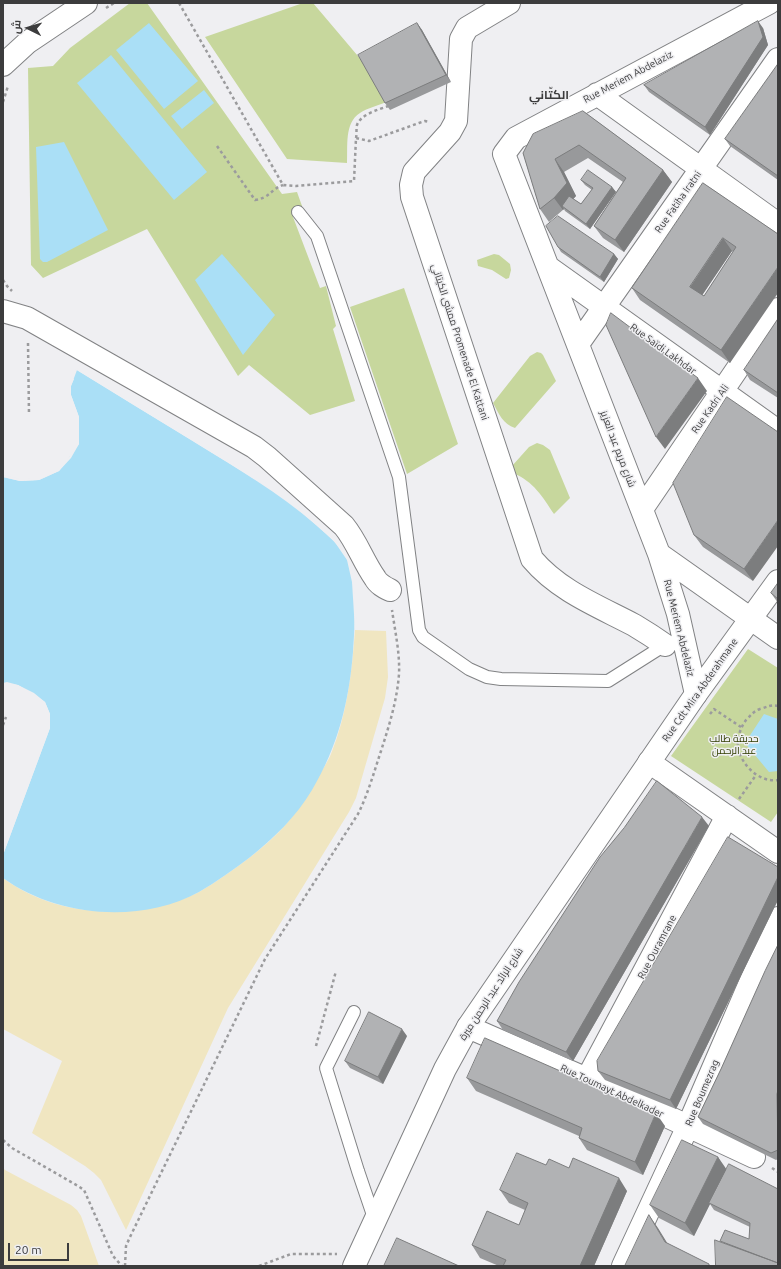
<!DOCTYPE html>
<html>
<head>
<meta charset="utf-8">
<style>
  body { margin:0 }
  #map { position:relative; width:781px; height:1269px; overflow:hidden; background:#efeff2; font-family:Ubuntu,Cairo,sans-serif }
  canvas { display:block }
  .frame { position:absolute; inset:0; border:4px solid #3c3c3d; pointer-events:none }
  .north { position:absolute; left:8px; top:8px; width:40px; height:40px; -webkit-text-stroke:3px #efeff2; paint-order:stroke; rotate:275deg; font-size:11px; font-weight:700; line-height:16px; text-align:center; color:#3c3c3d }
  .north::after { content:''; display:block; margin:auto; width:14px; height:18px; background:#3c3c3d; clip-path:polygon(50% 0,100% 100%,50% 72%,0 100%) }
  .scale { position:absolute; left:8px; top:1243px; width:61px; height:18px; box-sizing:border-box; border:2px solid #3c3c3d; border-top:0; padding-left:5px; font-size:12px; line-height:14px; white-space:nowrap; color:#3c3c3d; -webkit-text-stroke:3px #efeff2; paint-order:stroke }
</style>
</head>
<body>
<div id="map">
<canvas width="781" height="1269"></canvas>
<div class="frame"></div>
<div class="north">ش</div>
<div class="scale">20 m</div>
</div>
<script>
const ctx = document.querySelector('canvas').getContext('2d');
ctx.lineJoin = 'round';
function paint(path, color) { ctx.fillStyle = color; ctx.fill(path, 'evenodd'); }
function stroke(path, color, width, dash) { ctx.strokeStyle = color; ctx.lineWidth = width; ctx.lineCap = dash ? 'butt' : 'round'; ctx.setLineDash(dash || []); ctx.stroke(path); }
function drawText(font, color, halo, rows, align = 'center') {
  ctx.font = font + ' Ubuntu,Cairo,sans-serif'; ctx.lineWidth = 3; ctx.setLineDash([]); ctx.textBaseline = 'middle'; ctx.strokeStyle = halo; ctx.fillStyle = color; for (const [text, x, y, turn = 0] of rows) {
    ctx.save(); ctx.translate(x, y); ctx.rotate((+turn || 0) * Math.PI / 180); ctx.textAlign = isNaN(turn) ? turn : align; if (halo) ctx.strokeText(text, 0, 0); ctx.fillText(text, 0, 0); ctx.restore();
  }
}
paint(new Path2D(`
  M130,3H147L282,194L297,192L302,206L293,217L320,288L326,286L336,326L333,329L355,401L310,415L249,365L238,376L147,229L43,278L31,265L28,68L53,66L70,48Z
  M303,3H313L363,62L386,102C377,106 367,108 360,113C344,123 348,147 347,163L287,159L205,37Z
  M494,254L499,255L510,264L511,270L509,278L506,279L492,270L478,266L477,260Z
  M404,288L458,444L407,474L350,307Z
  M537,352L541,353L543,355L556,381L515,428C503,424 499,414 493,403L530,356Z
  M537,443L543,445L550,450L570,498L554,514C542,496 534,482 513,473L512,466L529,447Z
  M748,649L778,668V812L771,822L671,756Z`), '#c7d79d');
paint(new Path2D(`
  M355,630L386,631L388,677L385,698L356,798L349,812L228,1008L126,1230L101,1180L94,1173L85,1166L32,1133L62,1061L3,1029V878C48,911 106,918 159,906C172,903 187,898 199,892C216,882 233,870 249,858C263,847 276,836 287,823C296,813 303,799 310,788C317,777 326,766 331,754C347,714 352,672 355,630Z
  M3,1168L5,1170L71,1205L77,1210L81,1216L99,1266H3Z`), '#f0e6c1');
paint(new Path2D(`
  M149,23L198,81L164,109L116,50Z
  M111,55L207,172L174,200L77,83Z
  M204,90L214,103L182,129L171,116Z
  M64,142L108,230L47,262H43L40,259L36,147Z
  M222,254L275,315L243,355L195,280Z
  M77,370C117,395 157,419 196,443C238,469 279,493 316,525C327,535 340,545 347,559C357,583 355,627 353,652C349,702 338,746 312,790C296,817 274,838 249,858C233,870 216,882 199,892C140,924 57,917 3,878V855L50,728V714L45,702L18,685L3,683V477L20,481L39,480L59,471L79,444V417L71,395V386Z
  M764,714L778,719V771L769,772L745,743Z`), '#aadff6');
paint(new Path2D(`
  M75,369H78L264,482L283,495L306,514L336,539L349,559L354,581L357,630H355L352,582L347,560L334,541L305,515L282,496L263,484Z
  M72,378L74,379L71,386V395L79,417V444L71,458L59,471L39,480L20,481L3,477V475L20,479L38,478L58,470L69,457L77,443V418L69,396V385Z
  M7,682L18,685L34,693L45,702L50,714V728L3,855V849L48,728V715L43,703L33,695L18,687L3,685V683Z`), '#efeff2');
const lane = new Path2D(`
  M298,212L317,236L399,477L419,630L423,637L469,669L487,677L501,679L608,681L668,643
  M354,1012L326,1068L358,1171L375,1221`);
const street = new Path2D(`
  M509,3L467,28L461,39L456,121L450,132L414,172L411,185L412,197L532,559C559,591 598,606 634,625C644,631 655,638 665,645
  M3,65L28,42L86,3
  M597,94L778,224
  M548,267L778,431
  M3,311L27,318L254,447L267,457L344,526C357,542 363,561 375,578C378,584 384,587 390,590
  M578,344L778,59
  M642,509L778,309
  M659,554L778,638
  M696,694L678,614L659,554L504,154L516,138L769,3
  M649,762L778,852
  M468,1027L587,1079L754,1157
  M587,1079L727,816
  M623,1266L688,1126L778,918`);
const primary = new Path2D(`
  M354,1266L445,1069L468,1027L696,694L778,581`);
stroke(lane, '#818284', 14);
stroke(street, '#818284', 24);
stroke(primary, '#818284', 24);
stroke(new Path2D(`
  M179,3L283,185L296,186L354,181L356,138L369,141L419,123L425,121L430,122
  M106,8L114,3
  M3,102L8,86
  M356,138C357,134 356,129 357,125C361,114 378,110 388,106
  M217,146L255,200C270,198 271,189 283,185
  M3,280L7,286L12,291
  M28,343L29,415
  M778,706C772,704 767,707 760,709C754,711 751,715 746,720C741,727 737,737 738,746C740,764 759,783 778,780
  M710,714L714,709L741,727
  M3,725L6,717
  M739,799L756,775
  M316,1046L336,971
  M3,1140L12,1148L78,1186L84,1190L113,1256L122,1266
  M772,1168L778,1172
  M125,1266L126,1246L130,1237L265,959L358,814C368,794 374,772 381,751C389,726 397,701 399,674C400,653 395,631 392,610
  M259,1266L291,1254H337`), '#9b9b9d', 2.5, [3, 3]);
stroke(lane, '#fff', 12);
stroke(street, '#fff', 22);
stroke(primary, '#fff', 22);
paint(new Path2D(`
  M417,23L422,30L451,82L390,110L385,103Z
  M763,28L768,45L710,135L649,92L644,85Z
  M778,64V180L730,146L725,139Z
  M583,111L663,170L672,182L624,252L603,238L594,226L623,182L588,158L564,172L576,196L573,199L581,204L592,190L585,185L581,180L612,187L616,192L590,229L565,211L564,209L549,222L540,209L523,153Z
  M703,183L778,234L730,363L640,300L632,288ZM732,251L733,252L704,296L702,295Z
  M558,247L614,254L618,259L604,282L561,252Z
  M778,319V398L750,380L744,370Z
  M727,397L753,581L703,547L694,535Z
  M778,583V603L771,593Z
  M709,826L573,1061L503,1030L497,1021Z
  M778,867V900L676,1109L605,1080L598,1071Z
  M778,945V1159L776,1160L703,1124L698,1117L721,1069Z
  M407,1036L383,1084L350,1068L345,1061Z
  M467,1078L665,1126L643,1175L587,1150L579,1138V1136L476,1091Z
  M718,1157L778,1266L720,1241L749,1239L750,1227L714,1210L710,1204L694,1236L659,1218L650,1205Z
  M546,1165L569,1168L627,1191L594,1266H499L480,1258L472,1245L519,1225L525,1210L509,1203L500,1190Z`), '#98999b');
paint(new Path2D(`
  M758,21L763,28L768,45L710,135L705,127Z
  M417,23L422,30L451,82L446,75Z
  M555,159L564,172L576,196L565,208L562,206L564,209L563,210L554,198Z
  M663,170L672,182L624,252L615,240Z
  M612,187L616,192L590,229L586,224Z
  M723,238L732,251L699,300L690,287Z
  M614,254L618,259L604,282L600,277Z
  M778,267V293L730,363L721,350Z
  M698,378L707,391L665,449L656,437Z
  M778,520V546L753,581L744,569Z
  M702,817L709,826L573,1061L566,1052Z
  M778,877V900L676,1109L670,1100Z
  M402,1029L407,1036L383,1084L378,1077Z
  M778,1090V1150L777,1094Z
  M656,1113L665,1126L643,1175L635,1162Z
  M718,1157L727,1170L709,1203L710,1204L694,1236L685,1223Z
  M619,1178L627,1191L594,1266H580Z
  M649,1215L658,1228L674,1254L665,1242Z`), '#7c7d7e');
const building = new Path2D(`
  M758,21L763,37L705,127L644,85Z
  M417,23L446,75L385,103L358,55Z
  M778,64V176L725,139Z
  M583,111L663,170L615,240L594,226L626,178L579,145L555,159L567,183L554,198L540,209L523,153L533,134Z
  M588,170L612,187L586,224L562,206L569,196L581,204L593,188L581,180Z
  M703,183L778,234V267L721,350L632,288ZM723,238L736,247L704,296L690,287Z
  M558,216L614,254L600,277L558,247L546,226Z
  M611,313L698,378L656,437L606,325Z
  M778,319V393L744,370Z
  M727,397L778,432V520L744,569L694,535L673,483Z
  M778,583V599L771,593Z
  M657,781L702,817L566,1052L497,1021L519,982L600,857L624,828Z
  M728,837L778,867V877L670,1100L598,1071L597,1061Z
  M778,945V1090L777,1094L778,1150L771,1153L698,1117L721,1069L765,971Z
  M369,1012L402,1029L378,1077L345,1061Z
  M485,1038L656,1113L635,1162L579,1138L582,1128L467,1078Z
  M682,1140L718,1157L685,1223L650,1205Z
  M517,1153L546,1165L549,1159L569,1168L573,1158L619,1178L580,1266H503L506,1260L472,1245L487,1211L519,1225L528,1203L500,1190Z
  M729,1164L778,1189V1263L720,1241L725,1230L749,1239L750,1223L709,1203Z
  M649,1215L665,1242L709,1264V1266H625Z
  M397,1238L459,1266H384Z
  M715,1240L778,1263V1266H716Z`);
paint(building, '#b1b2b4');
stroke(building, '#7c7d7e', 1);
drawText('10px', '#3c3c3d', '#efeff2', [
  ["Rue Meriem Abdelaziz",628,77,-28],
  ["Rue Fatiha Iratni",678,202,-55],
  ["ممشى الكيتاني Promenade El Kattani",460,342,72],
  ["Rue Saïdi Lakhdar",663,349,36],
  ["Rue Kadri Ali",710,409,-55],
  ["شارع مريم عبد العزيز",618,449,69],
  ["Rue Meriem Abdelaziz",679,628,76],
  ["Rue Cdt Mira Abderahmane",700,690,-55],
  ["Rue Ouramrane",657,947,-62],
  ["شارع الرائد عبد الرحمن ميرة",491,994,-57],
  ["Rue Toumayt Abdelkader",612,1091,25],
  ["Rue Boumezrag",702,1093,-67]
]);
drawText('10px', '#313d00', '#efeff2', [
  ["حديقة طالب",734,739],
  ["عبد الرحمن",734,751]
]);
drawText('bold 12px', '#3c3c3d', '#efeff2', [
  ["الكتّاني",549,95]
]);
</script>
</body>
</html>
